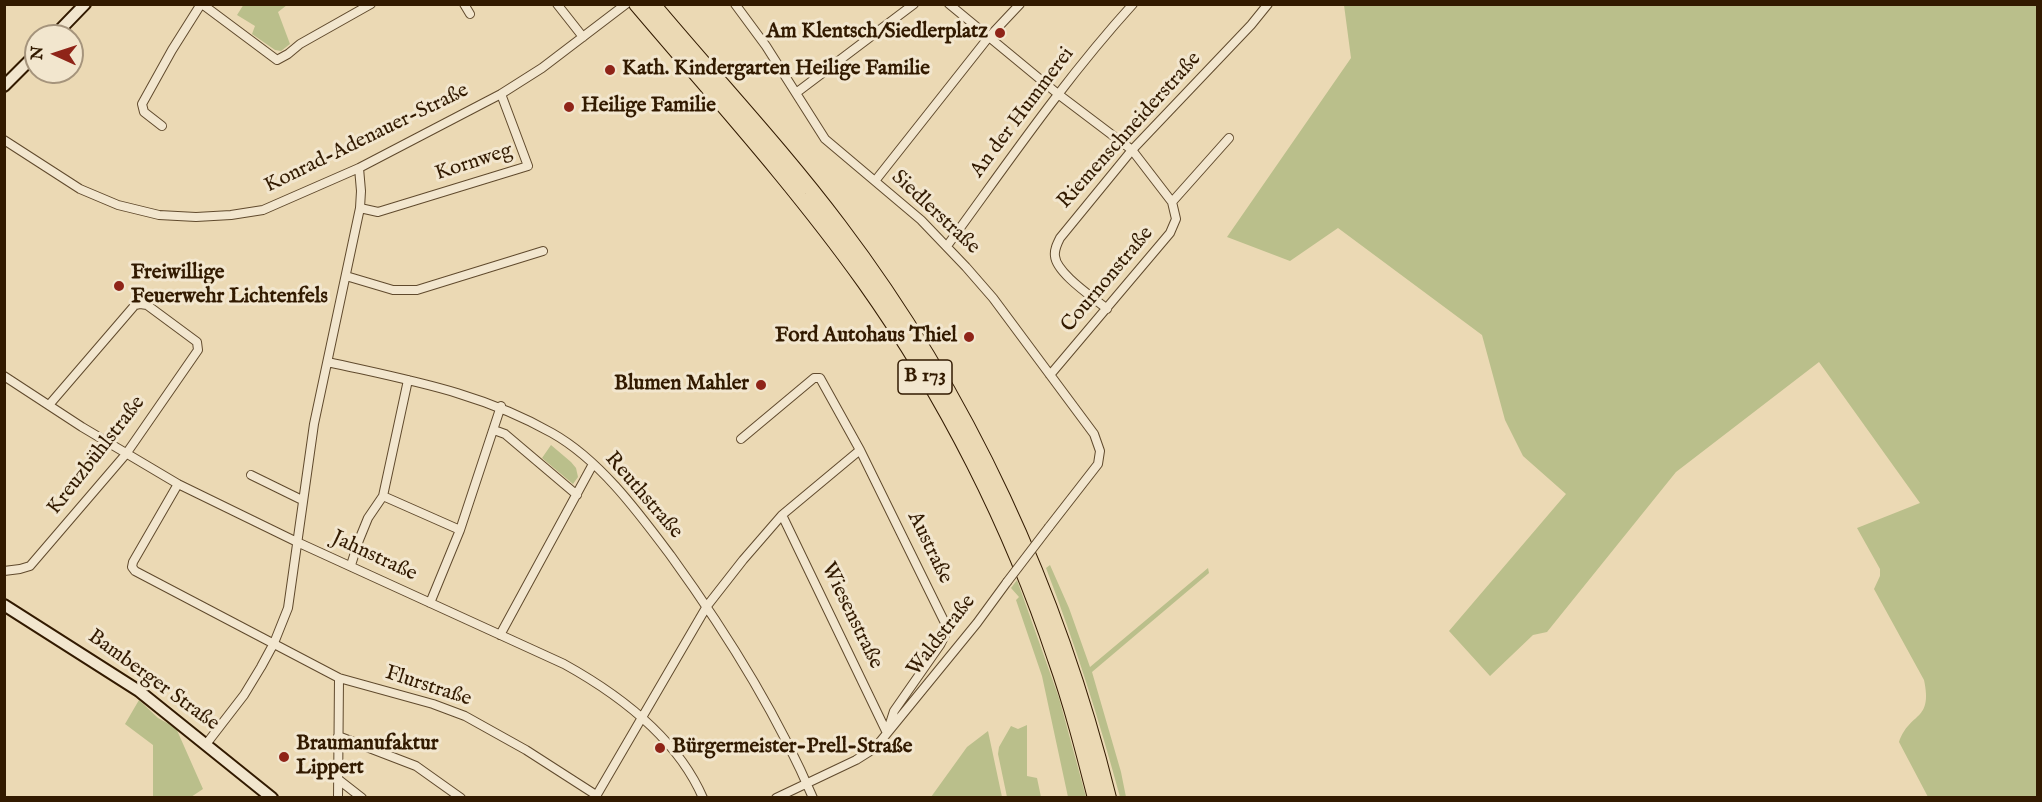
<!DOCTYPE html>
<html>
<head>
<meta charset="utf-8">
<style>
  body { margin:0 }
  #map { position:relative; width:2042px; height:802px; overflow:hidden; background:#ebd9b4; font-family:"IM FELL English",serif }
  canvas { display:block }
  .frame { position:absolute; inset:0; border:6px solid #321a00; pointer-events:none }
  .north { position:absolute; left:24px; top:24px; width:60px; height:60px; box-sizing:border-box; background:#f2e6ce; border:2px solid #a5947c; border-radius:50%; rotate:273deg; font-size:16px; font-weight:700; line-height:24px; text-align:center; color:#321a00 }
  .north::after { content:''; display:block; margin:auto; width:21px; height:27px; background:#8f2418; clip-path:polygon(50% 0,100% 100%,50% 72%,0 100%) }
</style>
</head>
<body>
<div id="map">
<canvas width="2042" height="802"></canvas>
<div class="frame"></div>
<div class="north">N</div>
</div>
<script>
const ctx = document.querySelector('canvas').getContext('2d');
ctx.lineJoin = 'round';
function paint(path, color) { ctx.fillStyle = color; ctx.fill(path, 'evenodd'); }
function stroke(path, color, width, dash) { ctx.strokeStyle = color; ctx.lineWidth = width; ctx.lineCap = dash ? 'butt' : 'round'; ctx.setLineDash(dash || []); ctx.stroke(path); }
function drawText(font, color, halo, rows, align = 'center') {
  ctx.font = font + ' "IM FELL English",serif'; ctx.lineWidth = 6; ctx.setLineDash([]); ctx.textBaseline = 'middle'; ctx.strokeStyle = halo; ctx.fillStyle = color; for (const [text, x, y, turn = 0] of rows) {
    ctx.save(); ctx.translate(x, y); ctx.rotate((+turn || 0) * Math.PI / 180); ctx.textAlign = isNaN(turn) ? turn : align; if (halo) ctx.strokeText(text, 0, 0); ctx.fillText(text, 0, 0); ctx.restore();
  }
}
paint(new Path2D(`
  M244,4L287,5L278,12L290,44L281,51L275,50L252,34L255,26L237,15Z
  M1344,5H2037V797H1928L1899,742C1910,711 1933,722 1924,680L1874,589L1880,576V569L1857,528L1920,503L1819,362L1676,472L1547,632L1533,635L1490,676L1449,631L1566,494L1523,456L1505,420L1482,335L1338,228L1290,261L1227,237L1351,58Z
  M551,445L571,462L576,468L578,477L573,484L542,458Z
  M1050,565L1069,608L1090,667L1208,568L1209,573L1092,672L1121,772L1126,797H1120C1099,719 1075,644 1046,568Z
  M1017,580L1059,698L1086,797H1068L1042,676L1016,600L1019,597L1011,588Z
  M139,700L158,718L176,728L203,789L191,797H153V745L125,724Z
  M1027,725V776L1037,778L1041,797H1007L998,754L999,747L1011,726L1018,729Z
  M988,731L1002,797H931L967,747Z`), '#babf8b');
const street = new Path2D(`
  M202,4L277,60L288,54L300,44L371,4
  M464,4L470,14
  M557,4L583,37
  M735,4L766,46L825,139L921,220L966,267L993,298L1094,434L1100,451L1098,464L1049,527
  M949,4L1058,94L1132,150L1172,202L1176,219L1170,233L1050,375
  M796,93L914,4
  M162,126L144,112L142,104L172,50L201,4
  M4,140L80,189L118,205L159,215L196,217L231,215L263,210L359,168L501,94L542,68L626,4
  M875,181L988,38L1020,4
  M1172,202L1229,138
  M360,208L378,212L528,166L501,94
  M947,246C1007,164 1064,80 1133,4
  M346,276L393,290H417L543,251
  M1107,309C1094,298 1056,273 1055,256C1054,250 1057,244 1060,238L1132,150L1251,25L1268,4
  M328,362C407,380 480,392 552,433C600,460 638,512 671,556C726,632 776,711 813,798
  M4,376L82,427L178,484L297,542L564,664C620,695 677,738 703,798
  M494,430L505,434L577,495
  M741,439L814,378H820L860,450L946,625V633L940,645L894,711L887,733
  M251,475L302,500
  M178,484L133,562L132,567L135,571L339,678L433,704L465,716L526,750L596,795
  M383,496L460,530
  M782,515L887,733
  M351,565L359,540L368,518L383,496L408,380
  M4,571L20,569L30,566L126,454L198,350L197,342L147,305L140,304L135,305L49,405
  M430,603L460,530L501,406
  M500,635L593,464
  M338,736L416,766L461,798
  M207,743L244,695L261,667L274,643L288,608L314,424L360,208L361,191L359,168
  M339,780L362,798
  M338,798L339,678
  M595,798L707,606L743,560L782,515L860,450
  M776,798L856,760L875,748L977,623L1007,582`);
const secondary = new Path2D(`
  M54,36L85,4
  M4,86L36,54
  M4,605L139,691L272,798`);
const highway = new Path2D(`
  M636,4C714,96 794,184 864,282C945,396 1011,526 1055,659C1071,704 1083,751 1095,798
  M653,4C715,78 781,148 839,225C968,395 1058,591 1109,798`);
stroke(street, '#604a2d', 10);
stroke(secondary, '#321a00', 14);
stroke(highway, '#321a00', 16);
stroke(street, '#f2e6ce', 8);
stroke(secondary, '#f2e6ce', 10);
stroke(highway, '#ebd9b4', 14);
const streetBridge = new Path2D(`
  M1007,582L1049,527`);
stroke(streetBridge, '#604a2d', 10, []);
stroke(streetBridge, '#f2e6ce', 8);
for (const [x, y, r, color] of [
  [1000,33,6,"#8f2418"],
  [610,70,6,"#8f2418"],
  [569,107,6,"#8f2418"],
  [119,286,6,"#8f2418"],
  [969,337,6,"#8f2418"],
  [761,385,6,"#8f2418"],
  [660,748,6,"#8f2418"],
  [284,757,6,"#8f2418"]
]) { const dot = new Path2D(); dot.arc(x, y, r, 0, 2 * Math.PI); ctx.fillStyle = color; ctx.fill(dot); stroke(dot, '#f2e6ce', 2); }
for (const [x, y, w] of [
  [925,377,54]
]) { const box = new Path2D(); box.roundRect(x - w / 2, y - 17, w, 34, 4.5); ctx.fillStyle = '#f2e6ce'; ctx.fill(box); stroke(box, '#321a00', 1.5); }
drawText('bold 20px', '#321a00', null, [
  ["B 173",925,377]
]);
drawText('bold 21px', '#321a00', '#f2e6ce', [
  ["Am Klentsch/Siedlerplatz",988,33,"right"],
  ["Kath. Kindergarten Heilige Familie",622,70],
  ["Heilige Familie",581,107],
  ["Freiwillige",131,274],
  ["Feuerwehr Lichtenfels",131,298],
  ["Ford Autohaus Thiel",957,337,"right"],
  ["Blumen Mahler",749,385,"right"],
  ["Braumanufaktur",296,745],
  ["Lippert",296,769],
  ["Bürgermeister-Prell-Straße",672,748]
], 'left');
drawText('21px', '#321a00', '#f2e6ce', [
  ["An der Hummerei",1023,113,-53],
  ["Riemenschneiderstraße",1130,131,-48],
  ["Konrad-Adenauer-Straße",367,139,-26],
  ["Kornweg",474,163,-18],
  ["Siedlerstraße",935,213,43],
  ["Cournonstraße",1108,280,-50],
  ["Kreuzbühlstraße",97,456,-52],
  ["Reuthstraße",643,496,49],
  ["Austraße",929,548,64],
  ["Jahnstraße",374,557,25],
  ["Wiesenstraße",851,616,64],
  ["Waldstraße",942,636,-52],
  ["Bamberger Straße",153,681,36],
  ["Flurstraße",428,687,18]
]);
</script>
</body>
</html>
